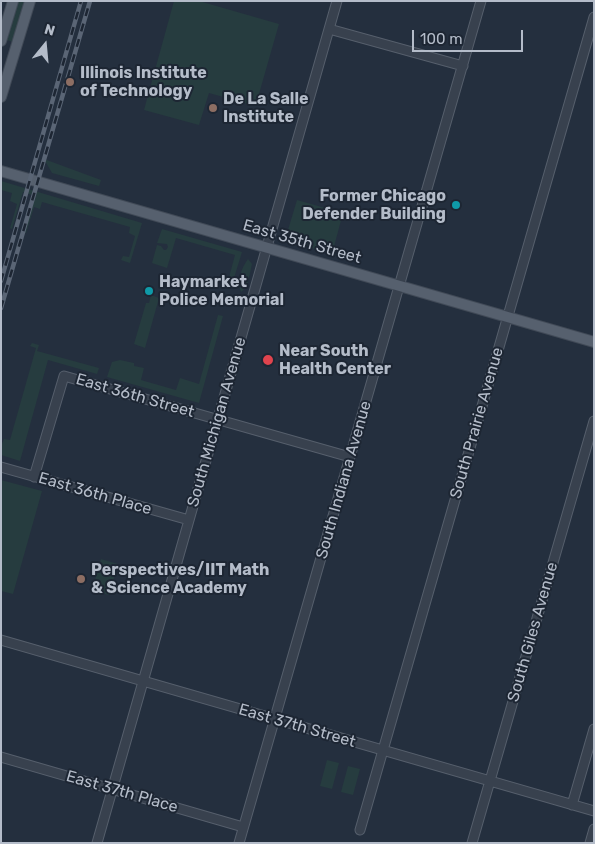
<!DOCTYPE html>
<html>
<head>
<meta charset="utf-8">
<style>
  body { margin:0 }
  #map { position:relative; width:595px; height:844px; overflow:hidden; background:#242f3e; font-family:Rubik,sans-serif }
  canvas { display:block }
  .frame { position:absolute; inset:0; border:2px solid #b4bcc9; pointer-events:none }
  .north { position:absolute; left:20px; top:20px; width:50px; height:50px; -webkit-text-stroke:4px #1d2633; paint-order:stroke; rotate:17deg; font-size:14px; font-weight:700; line-height:20px; text-align:center; color:#b4bcc9 }
  .north::after { content:''; display:block; margin:auto; width:18px; height:22px; background:#b4bcc9; clip-path:polygon(50% 0,100% 100%,50% 72%,0 100%) }
  .scale { position:absolute; left:412px; top:30px; width:111px; height:22px; box-sizing:border-box; border:2px solid #b4bcc9; border-top:0; padding-left:6px; font-size:15px; line-height:18px; white-space:nowrap; color:#b4bcc9; -webkit-text-stroke:4px #1d2633; paint-order:stroke }
</style>
</head>
<body>
<div id="map">
<canvas width="595" height="844"></canvas>
<div class="frame"></div>
<div class="north">N</div>
<div class="scale">100 m</div>
</div>
<script>
const ctx = document.querySelector('canvas').getContext('2d');
ctx.lineJoin = 'round';
function paint(path, color) { ctx.fillStyle = color; ctx.fill(path, 'evenodd'); }
function stroke(path, color, width, dash) { ctx.strokeStyle = color; ctx.lineWidth = width; ctx.lineCap = dash ? 'butt' : 'round'; ctx.setLineDash(dash || []); ctx.stroke(path); }
function drawText(font, color, halo, rows, align = 'center') {
  ctx.font = font + ' Rubik,sans-serif'; ctx.lineWidth = 4; ctx.setLineDash([]); ctx.textBaseline = 'middle'; ctx.strokeStyle = halo; ctx.fillStyle = color; for (const [text, x, y, turn = 0] of rows) {
    ctx.save(); ctx.translate(x, y); ctx.rotate((+turn || 0) * Math.PI / 180); ctx.textAlign = isNaN(turn) ? turn : align; if (halo) ctx.strokeText(text, 0, 0); ctx.fillText(text, 0, 0); ctx.restore();
  }
}
paint(new Path2D(`
  M18,1H26L13,42L7,40Z
  M174,1H199L279,24L257,101L252,105L209,93L199,125L144,110Z
  M44,159L101,180L99,186L52,173Z
  M1,181L142,223L130,263L121,260L123,256L129,257L135,236L129,233L130,227L42,202L40,209L34,207L26,233H24L35,196L23,192L12,229L10,228L17,204L10,201L12,193L1,190Z
  M297,200L343,213L332,254L285,240Z
  M162,229L242,252L231,288L227,285L235,255L176,238L167,268L152,263L157,245L161,246L164,250H166L168,247L167,244L157,243Z
  M248,259L252,264L247,287L241,292C236,281 241,269 248,259Z
  M151,295L159,298L145,348L134,344L146,303H149Z
  M218,315L223,316L199,403L107,377L112,362L120,360L134,363V366L144,368L141,380L176,390L180,378L199,384Z
  M32,343L39,345L37,351L99,368L97,374L48,360L20,461L1,455V446L4,439L10,440L36,348L30,346Z
  M1,480L42,491L13,594L1,591Z
  M101,559L118,564L109,595L92,591Z
  M327,760L339,763L332,789L320,786Z
  M348,766L360,769L353,795L341,792Z`), '#263c3f');
const minor = new Path2D(`
  M329,29L463,66
  M1,467L189,520
  M34,477L64,376L350,457
  M1,640L594,811
  M1,757L243,827
  M572,805L594,729
  M360,830L594,17
  M97,843L337,1
  M239,843L481,1
  M472,843L594,421
  M590,843L594,829`);
const major = new Path2D(`
  M1,41L13,1
  M1,97L30,1
  M1,171L594,342`);
stroke(minor, '#565f6c', 11);
stroke(major, '#414a57', 12);
stroke(minor, '#38414e', 9);
stroke(major, '#56606e', 10);
const rail = new Path2D(`
  M1,281L81,1
  M1,308L90,1`);
stroke(rail, '#5a6575', 4.5);
stroke(rail, '#1d2633', 2.5, [8]);
for (const [x, y, r, color] of [
  [70,82,5,"#8d6e63"],
  [213,108,5,"#8d6e63"],
  [456,205,5,"#0f9aa8"],
  [149,291,5,"#0f9aa8"],
  [268,360,6,"#e0444e"],
  [81,579,5,"#8d6e63"]
]) { const dot = new Path2D(); dot.arc(x, y, r, 0, 2 * Math.PI); ctx.fillStyle = color; ctx.fill(dot); stroke(dot, '#1d2633', 2); }
drawText('bold 16px', '#b4bcc9', '#1d2633', [
  ["Illinois Institute",80,73],
  ["of Technology",80,91],
  ["De La Salle",223,99],
  ["Institute",223,117],
  ["Former Chicago",446,196,"right"],
  ["Defender Building",446,214,"right"],
  ["Haymarket",159,282],
  ["Police Memorial",159,300],
  ["Near South",279,351],
  ["Health Center",279,369],
  ["Perspectives/IIT Math",91,570],
  ["& Science Academy",91,588]
], 'left');
drawText('16px', '#b4bcc9', '#1d2633', [
  ["East 35th Street",302,242,16],
  ["East 36th Street",135,396,16],
  ["South Michigan Avenue",217,422,-74],
  ["South Prairie Avenue",477,423,-74],
  ["South Indiana Avenue",344,480,-74],
  ["East 36th Place",95,494,16],
  ["South Giles Avenue",533,632,-74],
  ["East 37th Street",297,726,16],
  ["East 37th Place",122,792,16]
]);
</script>
</body>
</html>
